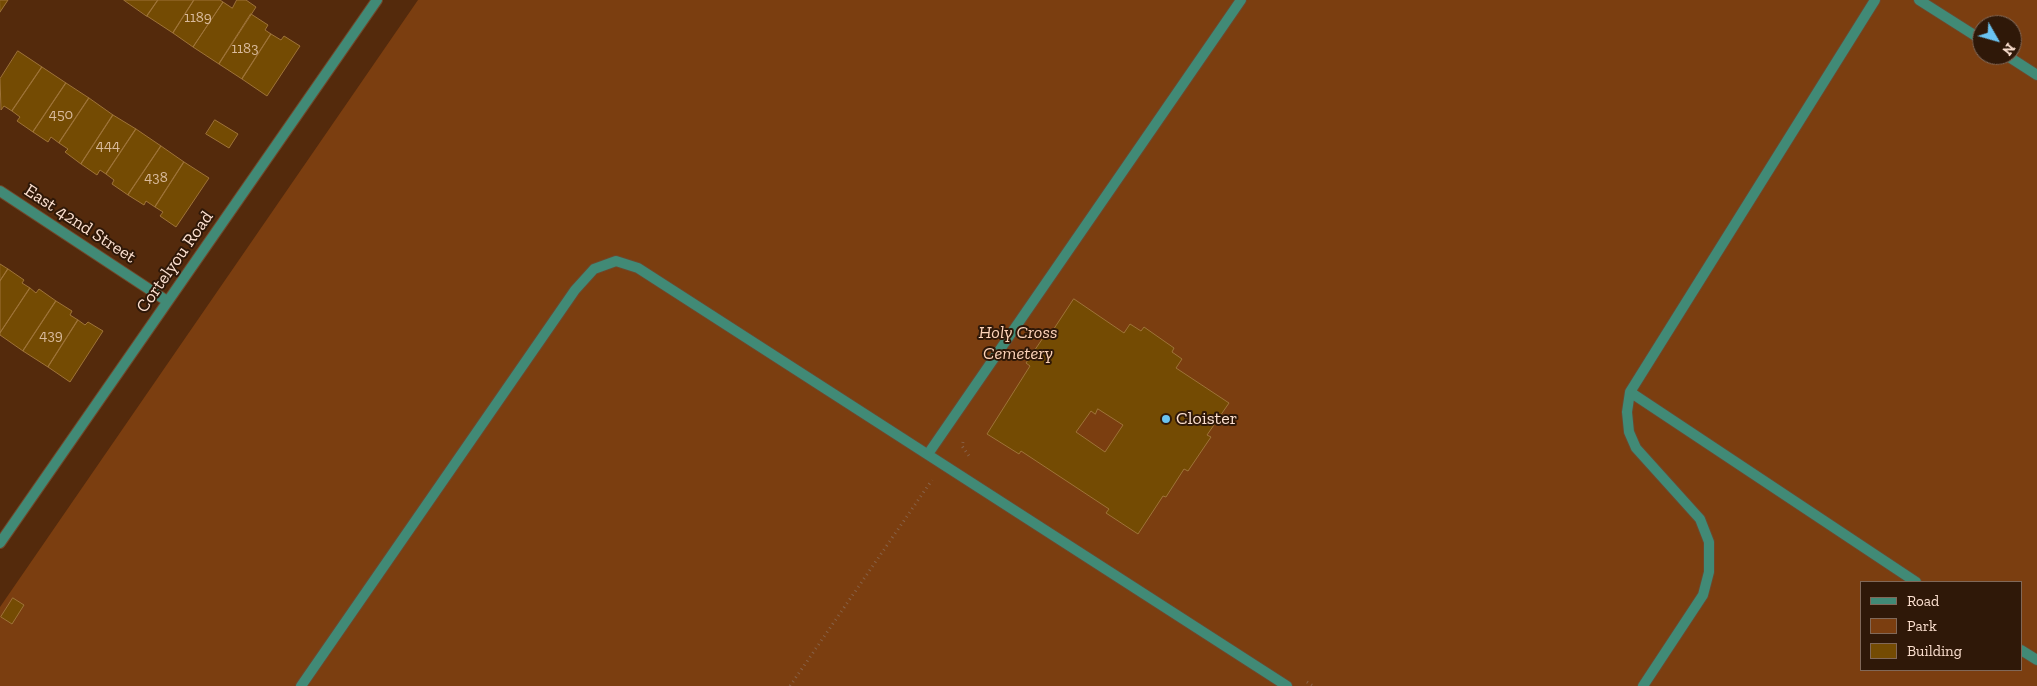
<!DOCTYPE html>
<html>
<head>
<meta charset="utf-8">
<style>
  body { margin:0 }
  #map { position:relative; width:2037px; height:686px; overflow:hidden; background:#542a0c; font-family:"Zilla Slab",serif }
  canvas { display:block }
  .legend { position:absolute; left:1860px; top:581px; width:162px; height:90px; box-sizing:border-box; background:#2f1808; border:1px solid #816858; margin:0; padding:6px 9px; list-style:none; font-size:15px; color:#fce0d0 }
  .legend li { display:flex; align-items:center; gap:10px; height:25px }
  .legend b { width:25px; border:1px solid #816858 }
  .north { position:absolute; left:1972px; top:15px; width:50px; height:50px; box-sizing:border-box; background:#2f1808; border:1px solid #816858; border-radius:50%; rotate:128deg; font-size:14px; font-weight:700; line-height:20px; text-align:center; color:#fce0d0 }
  .north::after { content:''; display:block; margin:auto; width:18px; height:22px; background:#6ac3f1; clip-path:polygon(50% 0,100% 100%,50% 72%,0 100%) }
</style>
</head>
<body>
<div id="map">
<canvas width="2037" height="686"></canvas>
<ul class="legend">
<li><b style="height:6px;background:#418a76"></b>Road</li>
<li><b style="height:14px;background:#7b3e10"></b>Park</li>
<li><b style="height:14px;background:#744b03"></b>Building</li>
</ul>
<div class="north">N</div>
</div>
<script>
const ctx = document.querySelector('canvas').getContext('2d');
ctx.lineJoin = 'round';
function paint(path, color) { ctx.fillStyle = color; ctx.fill(path, 'evenodd'); }
function stroke(path, color, width, dash) { ctx.strokeStyle = color; ctx.lineWidth = width; ctx.lineCap = dash ? 'butt' : 'round'; ctx.setLineDash(dash || []); ctx.stroke(path); }
function drawText(font, color, halo, rows, align = 'center') {
  ctx.font = font + ' "Zilla Slab",serif'; ctx.lineWidth = 4; ctx.setLineDash([]); ctx.textBaseline = 'middle'; ctx.strokeStyle = halo; ctx.fillStyle = color; for (const [text, x, y, turn = 0] of rows) {
    ctx.save(); ctx.translate(x, y); ctx.rotate((+turn || 0) * Math.PI / 180); ctx.textAlign = isNaN(turn) ? turn : align; if (halo) ctx.strokeText(text, 0, 0); ctx.fillText(text, 0, 0); ctx.restore();
  }
}
paint(new Path2D(`
  M418,0H2037V686H0V607ZM1982,25H2012V55H1982ZM1861,582H2021V670H1861Z`), '#7b3e10');
const building = new Path2D(`
  M0,0H8L0,12Z
  M124,0H158L147,16Z
  M158,0H194L173,33L147,16Z
  M194,0H220L223,2L193,47L173,33Z
  M237,0H246L256,7L219,64L193,47L223,2L232,8Z
  M251,14L268,25L265,30L271,34L242,79L219,64Z
  M271,34L281,40L284,36L300,46L267,96L242,79Z
  M18,51L42,67L12,111L4,106L1,110L0,79Z
  M42,67L66,83L33,132L17,121L20,117L12,111Z
  M66,83L89,98L59,143L51,137L48,142L33,132Z
  M89,98L113,115L81,164L65,152L68,149L59,143Z
  M113,115L136,129L106,174L100,170L97,175L81,164Z
  M215,120L238,134L229,148L206,134Z
  M136,129L161,146L128,195L112,184L114,180L106,174Z
  M161,146L184,162L155,207L146,201L144,205L128,195Z
  M184,162L209,178L176,227L160,216L163,212L155,207Z
  M0,264L8,269L0,281Z
  M8,269L24,280L22,283L30,288L0,333V281Z
  M30,288L36,293L39,289L56,301L23,351L0,335V333Z
  M1074,299L1124,333L1130,324L1141,331L1144,327L1174,348L1172,352L1182,359L1176,368L1229,403L1207,435L1211,437L1188,471L1184,469L1166,497L1163,496L1138,534L1106,513L1109,509L1021,451L1019,454L987,434L1030,366L1026,363L1049,329L1052,331ZM1098,409L1123,425L1105,452L1076,432L1091,411L1095,414Z
  M56,301L72,311L70,315L78,320L48,367L23,351Z
  M78,320L85,325L88,322L103,331L70,382L48,367Z
  M13,598L24,605L12,624L1,617Z`);
paint(building, '#744b03');
stroke(building, '#9e7338', 1);
const lane = new Path2D(`
  M1919,0L1982,40
  M2006,55L2037,75
  M1630,392L1916,582
  M928,454L1241,0
  M2021,650L2037,660
  M301,686L575,290L594,269L616,261L638,268L1287,686
  M1643,686L1703,595L1709,572V542L1700,519L1636,448L1629,432L1627,412L1630,392L1875,0`);
const street = new Path2D(`
  M0,191L167,301
  M0,543L377,0`);
stroke(lane, '#6f472b', 12);
stroke(street, '#6f472b', 12);
stroke(new Path2D(`
  M963,442L962,446L969,456
  M1307,682L1313,686
  M790,686L932,480`), '#876147', 3, [1, 4]);
stroke(lane, '#418a76', 10);
stroke(street, '#418a76', 10);
for (const [x, y, r, color] of [
  [1166,419,5,"#6ac3f1"]
]) { const dot = new Path2D(); dot.arc(x, y, r, 0, 2 * Math.PI); ctx.fillStyle = color; ctx.fill(dot); stroke(dot, '#2f1808', 2); }
drawText('15px', '#dabb9d', null, [
  ["1189",198,18],
  ["1183",245,49],
  ["450",61,115],
  ["444",108,146],
  ["438",156,178],
  ["439",51,336]
]);
drawText('18px', '#fce0d0', '#2f1808', [
  ["East 42nd Street",80,224,33],
  ["Cortelyou Road",175,262,-55]
]);
drawText('italic 18px', '#fed4ba', '#2f1808', [
  ["Holy Cross",1018,333],
  ["Cemetery",1018,354]
]);
drawText('18px', '#fce0d0', '#2f1808', [
  ["Cloister",1176,419]
], 'left');
</script>
</body>
</html>
